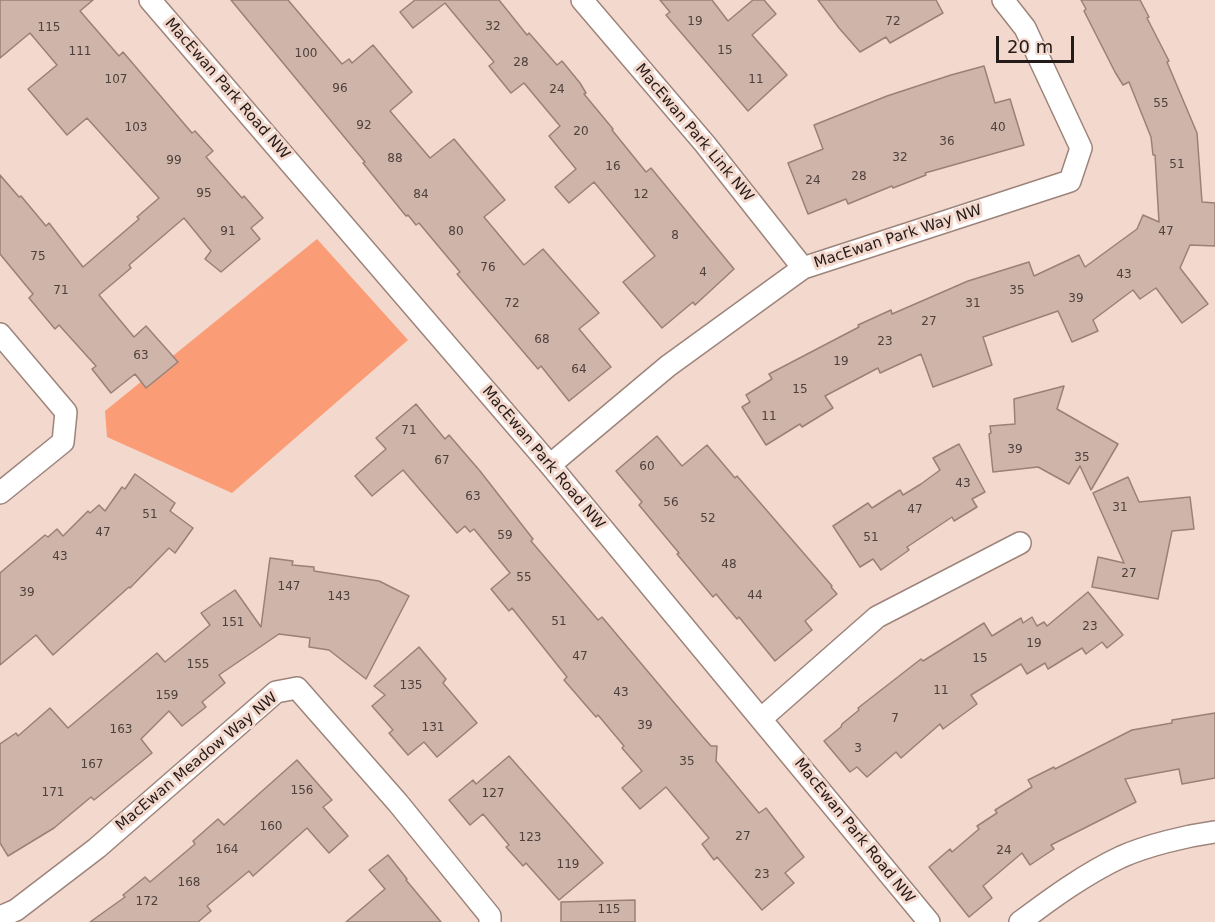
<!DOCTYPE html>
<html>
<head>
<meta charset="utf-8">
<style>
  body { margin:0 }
  #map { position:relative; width:1215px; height:922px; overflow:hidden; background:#f3d8cd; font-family:"DejaVu Sans",sans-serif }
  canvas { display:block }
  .scale { position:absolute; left:996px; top:36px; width:78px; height:27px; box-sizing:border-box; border:3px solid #241a17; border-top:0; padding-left:8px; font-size:18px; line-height:21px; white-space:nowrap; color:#241a17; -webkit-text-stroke:4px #f3d8cd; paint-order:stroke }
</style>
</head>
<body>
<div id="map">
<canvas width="1215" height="922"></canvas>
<div class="scale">20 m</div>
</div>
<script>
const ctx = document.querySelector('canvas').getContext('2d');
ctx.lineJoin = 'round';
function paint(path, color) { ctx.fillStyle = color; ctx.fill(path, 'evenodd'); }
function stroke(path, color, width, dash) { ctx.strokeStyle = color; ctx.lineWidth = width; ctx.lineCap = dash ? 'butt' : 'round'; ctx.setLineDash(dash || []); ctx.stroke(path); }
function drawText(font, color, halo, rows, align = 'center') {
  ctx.font = font + ' "DejaVu Sans",sans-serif'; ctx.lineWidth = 6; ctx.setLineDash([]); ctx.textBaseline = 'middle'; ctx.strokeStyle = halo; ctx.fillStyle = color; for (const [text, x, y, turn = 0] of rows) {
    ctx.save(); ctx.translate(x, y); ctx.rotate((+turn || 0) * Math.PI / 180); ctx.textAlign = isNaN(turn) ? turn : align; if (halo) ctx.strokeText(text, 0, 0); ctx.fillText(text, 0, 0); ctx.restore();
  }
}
paint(new Path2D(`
  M317,239L408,340L232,493L107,437L105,411Z`), '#fa9d77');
const building = new Path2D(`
  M0,0H93L80,11L119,56L123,52L192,133L195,131L213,151L206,157L242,198L244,196L263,218L251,228L260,239L221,272L205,259L211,251L184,218L129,265L131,268L99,295L134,337L146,326L178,362L146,388L135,374L111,393L92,369L96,366L59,325L55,329L29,298L33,294L0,254V175L19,197L21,196L46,226L49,223L83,267L139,219L137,217L159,198L87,118L67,135L28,89L57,65L30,33L0,58Z
  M231,0H288L342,64L349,59L352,63L373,45L412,92L390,111L430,158L454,139L505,200L484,217L524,265L543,249L599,313L579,329L611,367L569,401L541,366L538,369L457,274L460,272L419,223L416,225L408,215L406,216L363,163L365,162Z
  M415,0H499L527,35L529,33L557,65L562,61L580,83L586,93L584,94L613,129L612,130L646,172L651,168L734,269L695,305L693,302L662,328L623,282L655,256L594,182L569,203L555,187L576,169L549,136L560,126L524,83L511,93L489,66L494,62L445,3L413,28L400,12Z
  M660,0H712L728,21L753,0H764L776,14L752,35L787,75L748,111L666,15L670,12Z
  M818,0H936L943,13L890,43L886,37L860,52L839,28Z
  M1081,0H1140L1149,17L1147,18L1169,61L1167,62L1197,133L1202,202L1215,203V246L1190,245L1180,268L1208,304L1182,323L1156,288L1140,299L1133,290L1093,320L1098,331L1072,342L1058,311L983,337L992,365L933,387L921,354L880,373L878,368L825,396L833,408L802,427L800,424L766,445L742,407L750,402L746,395L772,379L769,374L859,327L858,325L891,310L892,314L968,281L1029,262L1034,276L1079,255L1085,267L1137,229L1143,215L1159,222L1155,155H1153L1151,137L1129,82L1123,85L1115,72L1084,11L1086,9Z
  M984,66L995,103L1010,99L1024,145L925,173L926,175L893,188L892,186L848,204L846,199L808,214L788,163L823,149L814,125L887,96L951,75Z
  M1064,386L1057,409L1118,444L1091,490L1080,466L1069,484L1038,467L993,472L989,434L991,433L990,426L1015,424L1014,399Z
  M416,404L445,439L449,435L480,471L533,539L531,541L598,620L602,617L703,737L711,746H717L716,761L759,813L766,808L804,857L785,873L794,883L762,910L717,857L714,860L702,844L709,838L666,787L640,809L622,788L642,771L622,748L624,746L598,715L596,717L564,680L567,677L512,608L509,611L491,589L510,573L474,529L470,532L465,526L457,533L403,470L372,496L355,476L386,449L376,438Z
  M657,436L682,466L707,445L735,478L737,476L832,586L831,587L837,594L805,621L812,630L775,661L739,617L737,619L716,594L713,597L677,554L679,553L639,505L642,502L616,471Z
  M959,444L985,492L972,499L977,507L954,521L952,517L907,547L909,550L881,570L873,559L860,567L833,526L868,503L872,508L900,490L903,495L921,484L940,470L933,458Z
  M135,474L175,503L170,511L193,528L175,553L169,548L130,588L129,587L53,655L36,635L0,665V573L45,535L48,537L57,529L63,536L88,511L90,513L99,505L105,511L122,487L125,489Z
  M1128,477L1139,502L1190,497L1194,529L1172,531L1158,599L1092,587L1098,557L1124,563L1093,493Z
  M270,558L293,561L292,565L314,567V571L379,581L409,596L366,679L329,650L309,647L310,638L279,634L219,675L225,683L202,702L206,707L182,726L169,711L141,739L152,753L130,771L94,800L91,797L54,828L8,856L0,843V744L16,733L18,736L50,708L68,728L157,653L165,662L210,625L201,613L235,590L261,627Z
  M1088,592L1123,635L1107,648L1102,642L1086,654L1082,648L1048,669L1045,663L1027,674L1021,664L971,695L977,704L943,729L940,724L901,758L896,752L867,777L857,767L850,772L824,741L841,727L842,724L859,710L858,708L921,659L923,661L984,623L992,636L1021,618L1023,623L1032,617L1037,626L1044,622L1047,626Z
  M419,647L446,679L443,683L477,723L437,757L424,742L408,755L389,733L393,730L372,706L385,695L374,686Z
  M1215,713V778L1182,784L1179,769L1125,779L1136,802L1051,845L1054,849L1030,865L1022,853L983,886L992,898L969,917L929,867L950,849L952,852L979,829L977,826L997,813L995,810L1032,787L1028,780L1054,767L1055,769L1132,730L1172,723V720Z
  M509,756L603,863L559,900L526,863L523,866L506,847L509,845L483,814L470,825L449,800L473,780L476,784Z
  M297,760L332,800L323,807L348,836L329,853L307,828L253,876L249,871L207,906L211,911L198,922H90L125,897L123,895L145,877L150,882L195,844L193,841L218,819L224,825Z
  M388,855L407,879L406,880L441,922H346L385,889L369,870Z
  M635,900V922H561V902Z`);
paint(building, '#ceb4a9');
stroke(building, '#9a8177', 1.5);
const minor = new Path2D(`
  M150,0L550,465L929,922
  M582,0L705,144L803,268
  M0,334L66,412L63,442L0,493
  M550,465L668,366L803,268L1070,181L1081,148L1025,28L1003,0
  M762,718L877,617L1020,543
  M0,917L16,910L97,848L276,692L297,688L398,803L490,916V922
  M1020,922C1052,898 1085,874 1121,857C1148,845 1186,836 1215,832`);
stroke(minor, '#9d847b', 24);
stroke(minor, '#fff', 21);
drawText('12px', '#4e403c', null, [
  ["19",695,22],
  ["72",893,22],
  ["32",493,27],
  ["115",49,28],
  ["15",725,51],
  ["111",80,52],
  ["100",306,54],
  ["28",521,63],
  ["107",116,80],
  ["11",756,80],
  ["96",340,89],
  ["24",557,90],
  ["55",1161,104],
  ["92",364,126],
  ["103",136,128],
  ["40",998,128],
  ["20",581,132],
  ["36",947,142],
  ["32",900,158],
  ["88",395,159],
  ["99",174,161],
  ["51",1177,165],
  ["16",613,167],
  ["28",859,177],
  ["24",813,181],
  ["95",204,194],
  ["84",421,195],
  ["12",641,195],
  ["91",228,232],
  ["80",456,232],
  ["47",1166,232],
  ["8",675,236],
  ["75",38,257],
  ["76",488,268],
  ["4",703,273],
  ["43",1124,275],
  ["71",61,291],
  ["35",1017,291],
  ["39",1076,299],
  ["72",512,304],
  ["31",973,304],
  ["27",929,322],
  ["68",542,340],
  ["23",885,342],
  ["63",141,356],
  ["19",841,362],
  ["64",579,370],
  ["15",800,390],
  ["11",769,417],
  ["71",409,431],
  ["39",1015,450],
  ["35",1082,458],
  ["67",442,461],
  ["60",647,467],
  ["43",963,484],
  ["63",473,497],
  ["56",671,503],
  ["31",1120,508],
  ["47",915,510],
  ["51",150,515],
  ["52",708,519],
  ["47",103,533],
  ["59",505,536],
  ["51",871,538],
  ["43",60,557],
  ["48",729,565],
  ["27",1129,574],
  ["55",524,578],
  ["147",289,587],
  ["39",27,593],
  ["44",755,596],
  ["143",339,597],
  ["51",559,622],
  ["151",233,623],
  ["23",1090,627],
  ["19",1034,644],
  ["47",580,657],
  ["15",980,659],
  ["155",198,665],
  ["135",411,686],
  ["11",941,691],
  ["43",621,693],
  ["159",167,696],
  ["7",895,719],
  ["39",645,726],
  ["131",433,728],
  ["163",121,730],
  ["3",858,749],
  ["35",687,762],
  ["167",92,765],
  ["156",302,791],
  ["171",53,793],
  ["127",493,794],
  ["160",271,827],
  ["27",743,837],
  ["123",530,838],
  ["164",227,850],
  ["24",1004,851],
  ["119",568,865],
  ["23",762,875],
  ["168",189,883],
  ["172",147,902],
  ["115",609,910]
]);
drawText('15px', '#241a17', '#f3d8cd', [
  ["MacEwan Park Road NW",227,89,49],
  ["MacEwan Park Link NW",694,133,50],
  ["MacEwan Park Way NW",898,237,-18],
  ["MacEwan Park Road NW",543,458,50],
  ["MacEwan Meadow Way NW",197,762,-40],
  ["MacEwan Park Road NW",854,831,51]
]);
</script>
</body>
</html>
